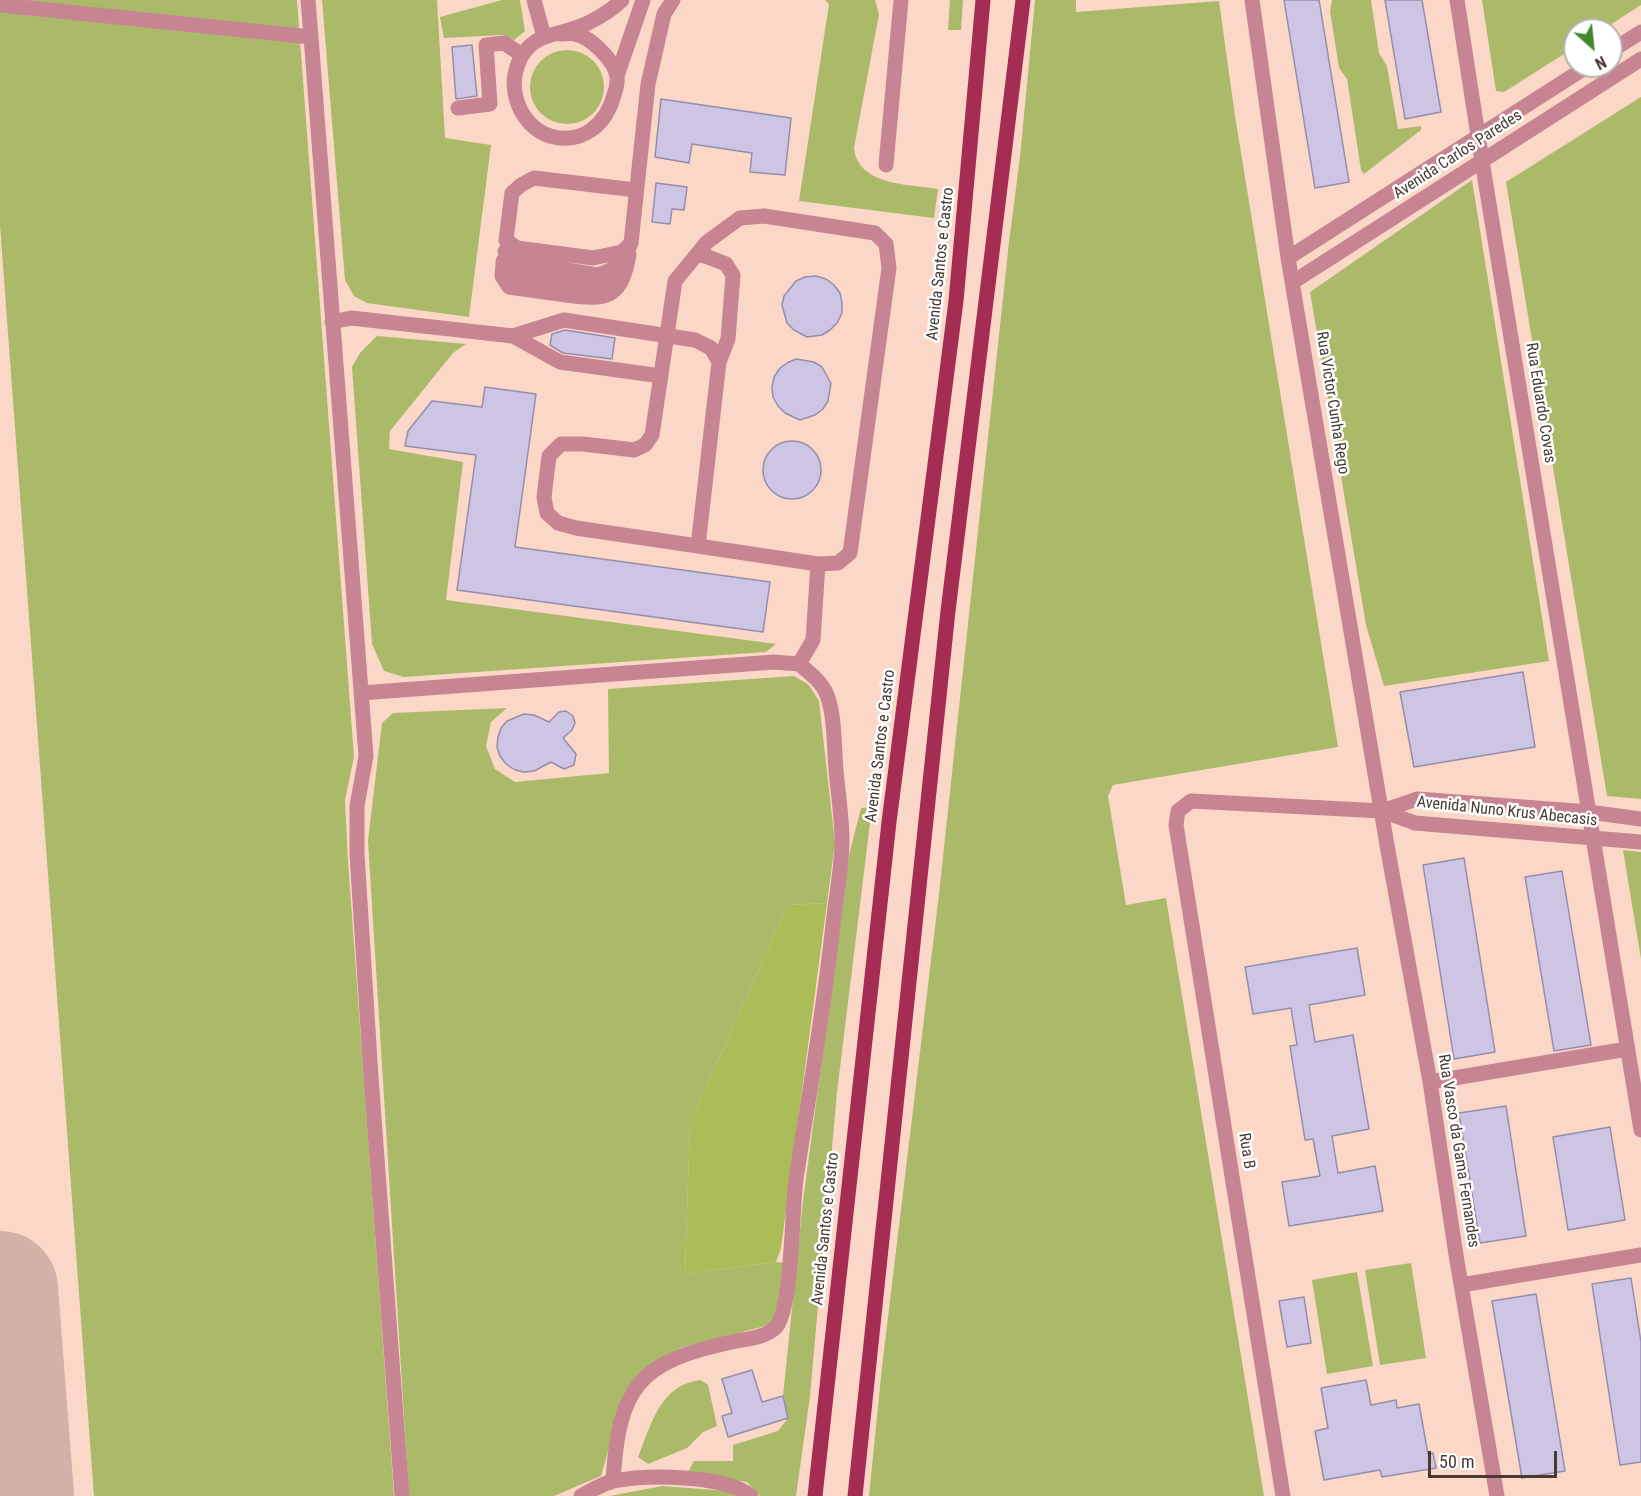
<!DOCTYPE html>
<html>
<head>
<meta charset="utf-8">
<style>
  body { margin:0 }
  #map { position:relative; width:1641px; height:1496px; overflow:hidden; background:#fbd7c8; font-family:"Roboto Condensed",sans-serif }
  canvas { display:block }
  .north { position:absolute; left:1563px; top:18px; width:60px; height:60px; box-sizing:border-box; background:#fff; border:2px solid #b6b0ad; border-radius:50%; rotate:153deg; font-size:16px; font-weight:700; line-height:24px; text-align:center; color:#483933 }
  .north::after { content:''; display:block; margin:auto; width:21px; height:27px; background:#42882d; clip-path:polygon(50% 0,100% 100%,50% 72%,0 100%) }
  .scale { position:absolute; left:1428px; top:1451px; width:129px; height:27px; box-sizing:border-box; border:3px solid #483933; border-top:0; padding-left:8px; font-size:18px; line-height:21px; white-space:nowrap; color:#483933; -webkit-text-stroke:4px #fff; paint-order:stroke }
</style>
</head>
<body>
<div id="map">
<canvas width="1641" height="1496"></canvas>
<div class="north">N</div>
<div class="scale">50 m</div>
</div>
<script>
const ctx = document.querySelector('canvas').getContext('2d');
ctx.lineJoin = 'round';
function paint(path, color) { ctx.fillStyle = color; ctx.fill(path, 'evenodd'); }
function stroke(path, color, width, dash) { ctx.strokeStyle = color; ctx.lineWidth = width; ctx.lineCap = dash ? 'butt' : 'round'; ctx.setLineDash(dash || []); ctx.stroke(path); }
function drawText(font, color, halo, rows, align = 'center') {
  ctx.font = font + ' "Roboto Condensed",sans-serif'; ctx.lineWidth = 5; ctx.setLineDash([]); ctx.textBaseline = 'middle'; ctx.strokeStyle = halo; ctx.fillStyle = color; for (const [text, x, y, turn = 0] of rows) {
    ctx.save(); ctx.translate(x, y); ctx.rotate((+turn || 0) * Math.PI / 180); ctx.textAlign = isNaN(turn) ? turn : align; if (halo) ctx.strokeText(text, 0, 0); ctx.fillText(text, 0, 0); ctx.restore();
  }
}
paint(new Path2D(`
  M0,0H297L354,757L345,800L348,861L394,1496H94L0,225Z
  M322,0H437L445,138L491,145L469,317L367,303L354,296L345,280Z
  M502,0H520L525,31L514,40L503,35L444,38L440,17Z
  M825,0H875L879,14L854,148C858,186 909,184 938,189L934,218L799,201L829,4Z
  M950,0H963L961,30H948Z
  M1035,0H1076V12L1219,1L1235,116L1338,747L1113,785L1108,796L1126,905L1166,898L1264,1496H869L882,1367L939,894L1009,242L1020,157Z
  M1332,0H1371L1379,53L1387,66L1398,129L1421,126V130L1364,174L1361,170L1347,79L1339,68L1330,11Z
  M1482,0H1641V5L1602,30H1575V47L1504,92L1496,91Z
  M530 87a37 37 0 1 1 74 0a37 37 0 1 1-74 0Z
  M1641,97V799L1607,796L1506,182Z
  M1472,180L1549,661L1384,686L1366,625L1310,292Z
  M377,336L466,344L453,353L390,431L389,449L463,462L446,600L776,644L766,652L404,677L384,671L372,644L352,367L360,353Z
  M794,676L809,685L819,701L835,843L827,903L788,905L690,1123L685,1274L776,1262L785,1263L777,1314L769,1325L680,1348L641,1376L625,1391L601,1476L554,1496H409L368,841L382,723L393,713L507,708L491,722L486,746L495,769L515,782L609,773L608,689Z
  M872,807L837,1092L810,1396L796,1496H760L747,1482L687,1474L694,1461H733V1445L778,1431L788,1418L783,1396L803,1201L849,855L861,808Z
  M1623,850L1641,852V959Z
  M1411,1263L1426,1358L1380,1365L1365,1270Z
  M1357,1272L1373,1366L1327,1374L1312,1280Z
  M701,1380L708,1385L717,1426L703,1432L687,1448L648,1464L638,1457C651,1425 660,1384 701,1380Z
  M662,1486L728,1491L737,1496H610Z`), '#abba69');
paint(new Path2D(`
  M827,903L781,1248L776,1262L685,1274L690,1123L788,905Z`), '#abbc58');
stroke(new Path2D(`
  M0,1363L13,1463`), '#d2b2a6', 46);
stroke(new Path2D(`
  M0,1289L16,1496`), '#d2b2a6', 116);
const building = new Path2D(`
  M1284,0H1319L1349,182L1315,188Z
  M1385,0H1422L1441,112L1405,119Z
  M472,45L477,96L456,99L452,47Z
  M661,99L791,118L785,175L750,172L752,153L692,144L689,163L655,157Z
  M656,183L687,187L684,210L672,209L670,224L652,222Z
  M816,276L826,279L834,285L840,293L842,303V313L837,323L830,330L822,335L807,337L794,330L787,323L782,305L784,296L796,281L805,277Z
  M565,330L615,338L612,359L563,353L550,345L552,334Z
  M796,359L814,362L822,367L831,383L828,401L823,409L815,415L800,420L785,413L778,406L773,397L772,387L774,377L780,368L787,363Z
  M485,387L536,394L515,547L770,582L763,632L457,590L476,455L405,446L408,431L432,401L482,407Z
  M763 470a29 29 0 1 1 58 0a29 29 0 1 1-58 0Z
  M1523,672L1535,747L1414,767L1400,692Z
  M566,711L573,716L575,723L572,730L563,738L576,754L574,765L564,769L551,762L534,771L524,772L515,770L506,764L500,756L497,747L498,737L501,728L507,721L524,714L534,715L549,722L559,712Z
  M1464,858L1495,1052L1454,1059L1423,865Z
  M1562,871L1591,1045L1554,1051L1525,877Z
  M1357,948L1365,995L1309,1005L1315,1042L1353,1035L1369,1129L1332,1136L1338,1173L1375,1166L1383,1211L1289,1226L1282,1182L1320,1176L1313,1139L1305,1140L1290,1046L1297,1045L1291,1008L1253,1014L1245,967Z
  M1506,1106L1526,1236L1480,1243L1459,1113Z
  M1610,1127L1625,1220L1568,1230L1553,1137Z
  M1631,1278L1641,1342V1462L1620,1465L1592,1284Z
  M1536,1294L1565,1471L1522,1478L1492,1301Z
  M1304,1297L1311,1343L1287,1347L1279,1301Z
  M752,1370L762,1402L783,1396L788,1418L728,1437L722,1416L732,1413L722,1379Z
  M1366,1380L1371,1405L1396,1400L1397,1408L1419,1404L1428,1454L1433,1453L1436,1468L1382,1477L1380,1470L1324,1480L1315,1431L1328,1428L1321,1388Z`);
paint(building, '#cec5e5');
stroke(building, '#958dab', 1.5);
stroke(new Path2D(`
  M534,0L544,37
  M1252,0L1288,258L1388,851L1430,1082L1456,1255L1497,1496
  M1457,0L1482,161L1641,1130
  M0,5L311,37L308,0
  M560,34C565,34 570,33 574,34C590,36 615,61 617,77C618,84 616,89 614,95C606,125 582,145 550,136C534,131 522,117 517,101C509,77 519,46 545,37C559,32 574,30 588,23C600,17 613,9 622,0
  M311,37L366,756L357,806V854L371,1077L402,1496
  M1611,51L1641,32
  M617,76L643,0
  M458,108L490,104L486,45L504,43L522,55
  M886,165L901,0
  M631,243L622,252L593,258L517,248L506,240L512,193L521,185L534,178L636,190
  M505,251L513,261L597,275C620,268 622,264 631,243L648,84L664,14L673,0
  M697,254L708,257L726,264L733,275L728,339L719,362L698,546L576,528L558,523L547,513L544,497L549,456L561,444H583L634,450L645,445L652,435L675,281L707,242L740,218L764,216L875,233L886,244L889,268L850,553L838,563L818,564L698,546
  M1288,258L1588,66
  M503,261V264L510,275L598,287L613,280L620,273
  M503,264L502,276L509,287C528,290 547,292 566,295C606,300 621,300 629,255
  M1293,282L1641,59
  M332,322L351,318L513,336
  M661,376L560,362L513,336L564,320L695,340L711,348L719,362
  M361,693L774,662L799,664
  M1382,811L1417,799L1589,812L1641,819
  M1430,1082L1627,1049
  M1461,1285L1641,1255
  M613,1481C619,1387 638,1362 732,1342C745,1339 766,1338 776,1327C792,1310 792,1208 796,1179C809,1094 824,1010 833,924C836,896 842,868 842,840C842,817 838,793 836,770C834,747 835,716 827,695C822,682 810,673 799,664L813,640L818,564
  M581,1496C591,1491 603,1483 614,1481C647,1474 725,1475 751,1496
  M1283,1496L1176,825L1178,811L1191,801L1382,811L1415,823L1641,842`), '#c78492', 15);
stroke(new Path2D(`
  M815,1496L889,822L956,301L983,0
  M855,1496L948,611L1023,0`), '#a52c52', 15);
drawText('16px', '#483933', '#fff', [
  ["Avenida Carlos Paredes",1458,155,-33],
  ["Avenida Santos e Castro",941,264,-84],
  ["Rua Victor Cunha Rego",1332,403,81],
  ["Rua Eduardo Covas",1540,403,81],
  ["Avenida Santos e Castro",881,746,-83],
  ["Avenida Nuno Krus Abecasis",1507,812,6],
  ["Rua B",1246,1151,81],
  ["Rua Vasco da Gama Fernandes",1458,1151,81],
  ["Avenida Santos e Castro",826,1229,-84]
]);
</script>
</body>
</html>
